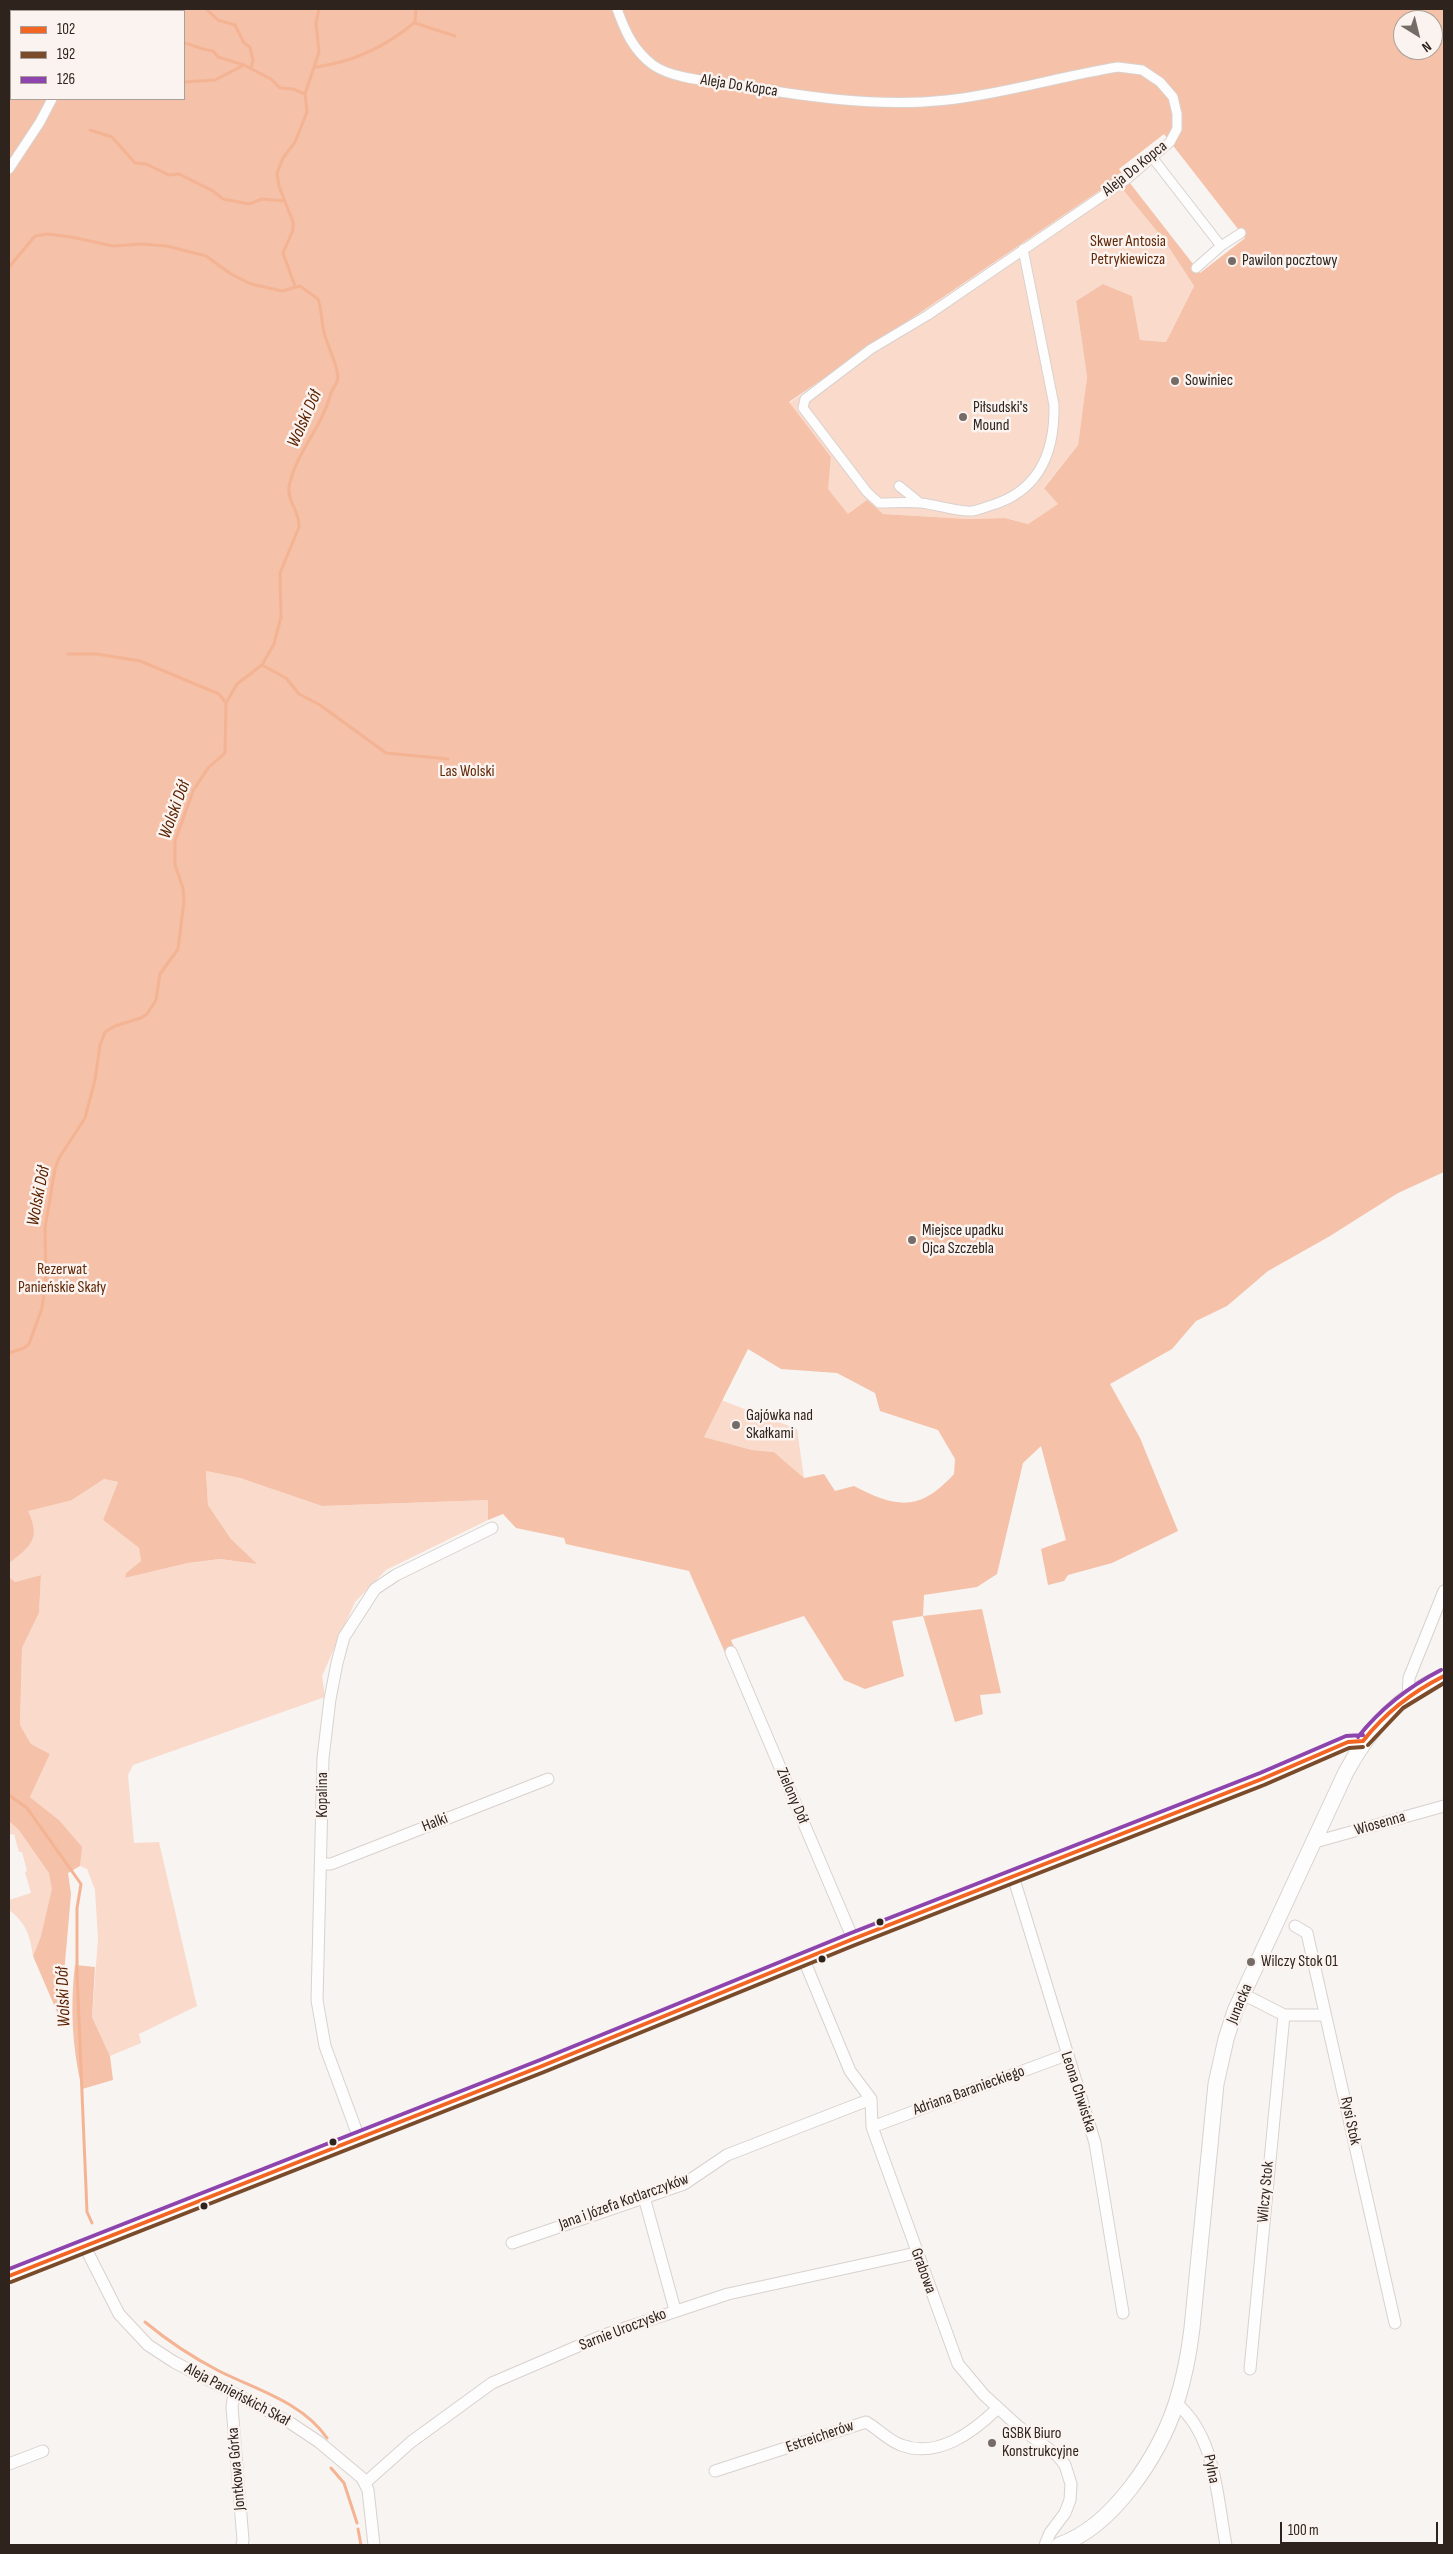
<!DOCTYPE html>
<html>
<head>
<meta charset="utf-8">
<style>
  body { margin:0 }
  #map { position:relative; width:1453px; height:2554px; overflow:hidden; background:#f7f4f2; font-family:"Sofia Sans Condensed",sans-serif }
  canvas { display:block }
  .frame { position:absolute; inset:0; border:10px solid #2f231d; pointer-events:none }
  .legend { position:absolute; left:10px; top:10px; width:175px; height:90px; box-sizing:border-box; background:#faf3ef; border:1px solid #a9a09b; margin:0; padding:6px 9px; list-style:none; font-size:15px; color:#2f231d }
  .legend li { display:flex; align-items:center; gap:10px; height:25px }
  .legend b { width:25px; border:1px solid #a9a09b }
  .north { position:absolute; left:1393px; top:10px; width:50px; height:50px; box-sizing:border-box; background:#faf3ef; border:1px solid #a9a09b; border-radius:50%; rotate:144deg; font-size:14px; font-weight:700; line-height:20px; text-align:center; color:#2f231d }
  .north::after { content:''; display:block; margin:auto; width:18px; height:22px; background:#756c68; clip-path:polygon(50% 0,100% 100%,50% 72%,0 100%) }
  .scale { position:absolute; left:1280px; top:2522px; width:158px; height:22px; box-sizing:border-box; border:2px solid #2f231d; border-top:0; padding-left:6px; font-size:15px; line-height:18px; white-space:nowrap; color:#2f231d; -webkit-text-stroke:4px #faf3ef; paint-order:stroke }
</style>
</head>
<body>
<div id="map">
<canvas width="1453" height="2554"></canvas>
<div class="frame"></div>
<ul class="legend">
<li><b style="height:6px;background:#f26522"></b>102</li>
<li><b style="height:6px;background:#7a4b2a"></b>192</li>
<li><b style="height:6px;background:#8e44ad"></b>126</li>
</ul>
<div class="north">N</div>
<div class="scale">100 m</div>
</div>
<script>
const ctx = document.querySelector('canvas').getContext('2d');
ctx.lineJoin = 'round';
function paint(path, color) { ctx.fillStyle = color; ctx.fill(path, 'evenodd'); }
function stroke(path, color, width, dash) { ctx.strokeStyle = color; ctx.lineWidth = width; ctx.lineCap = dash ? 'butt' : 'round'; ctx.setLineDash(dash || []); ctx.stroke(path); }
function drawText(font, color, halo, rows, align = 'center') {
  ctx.font = font + ' "Sofia Sans Condensed",sans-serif'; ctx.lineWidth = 5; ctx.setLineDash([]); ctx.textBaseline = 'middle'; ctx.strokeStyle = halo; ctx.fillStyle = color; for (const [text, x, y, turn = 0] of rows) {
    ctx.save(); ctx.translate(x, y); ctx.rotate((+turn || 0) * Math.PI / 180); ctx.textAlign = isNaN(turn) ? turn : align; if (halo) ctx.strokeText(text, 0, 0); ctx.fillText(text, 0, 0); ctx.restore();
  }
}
paint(new Path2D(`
  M1115,180L1164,240L1194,286L1166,342L1140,340L1132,296L1103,284L1076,301L1087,377L1078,445L1044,487L1058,504L1028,524L1005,518L969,519L883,514H848L827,489L831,457L789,403Z
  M9,1219L72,1500L104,1479L118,1482L103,1520L139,1548L141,1561L126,1573L125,1578L188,1563L220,1559L256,1564L231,1539L208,1505L206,1471L240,1478L322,1506L488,1500V1520L386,1570L355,1602L322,1676L325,1697L133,1765L128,1775L134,1843L159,1842L197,2006L139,2034L141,2043L110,2056L92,2017L98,1939L95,1890L87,1869L80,1866L81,1847L59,1820L30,1797L50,1754L31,1744L20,1725L22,1648L39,1613L41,1575L15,1582L9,1577Z
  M721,1400L797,1429L804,1478L774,1452L752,1450L704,1437Z
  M9,1743L24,1795L71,1894L41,1936L33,1956C30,1935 26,1923 9,1910V1900L31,1893L25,1872L27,1871L22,1852H19L14,1834L9,1835Z`), '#fadacb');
paint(new Path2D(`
  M9,9H1444V1172L1398,1193L1330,1236L1268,1271L1227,1306L1196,1321L1172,1349L1110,1384L1140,1438L1178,1531L1112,1563L1068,1575L1064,1581L1048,1585L1041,1549L1066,1540L1041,1446L1023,1463L997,1574L977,1587L924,1595L923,1616L982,1609L1001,1693L980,1695L983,1714L955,1722L923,1616L892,1621L904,1676L865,1689L844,1680L804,1616L731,1640L737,1654L726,1655L689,1571L566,1544L564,1538L516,1528L503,1514L488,1520V1500L322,1506L240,1478L206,1471L208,1505L231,1539L257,1564L220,1559L188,1563L125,1578L126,1573L141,1561L139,1548L103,1520L118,1482L104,1479L72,1500L28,1511C41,1539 31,1546 9,1563ZM11,11H184V99H11ZM1403,20H1433V50H1403ZM1164,134L1245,238L1200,273L1119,169ZM1115,180L1164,240L1194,286L1166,342L1140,340L1132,296L1103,284L1076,301L1087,377L1078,445L1044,488L1058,504L1028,524L1005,518L969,519L883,514L867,500L848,514L828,489L831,457L789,402ZM748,1349L781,1369L837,1373L875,1393L880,1411L938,1430L955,1459L954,1474C920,1511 898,1509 854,1486L835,1491L824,1474L804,1478L774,1452L752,1450L704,1437Z
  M41,1575L39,1613L22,1648L20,1725L31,1744L50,1754L30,1797L59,1820L82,1847L80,1866L68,1873L71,1894L60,2019L33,1956L41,1936L52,1889L49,1873L19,1830L9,1821V1577L15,1582Z
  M75,1965L95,1967L92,2017L110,2056L113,2080L82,2089C72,2048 70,2006 75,1965Z`), '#f5c1a8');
stroke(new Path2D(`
  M206,9L218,20L235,25L244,43L250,47L253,60L251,68
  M415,23L455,36
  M184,43C194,45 202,50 213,51L218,57L244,65
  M316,67C352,62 387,46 415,22L416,9
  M184,82L215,80L244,65L271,79L280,88L293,89L305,94
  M90,130L112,137L135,163L146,164L169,175L179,174L213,191L223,199L249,204L262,199L285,201
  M9,267L35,236L48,234L71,237L113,246L141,244L167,246L206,256L231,274L251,284L282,291L300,286L318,299C322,310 321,321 324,332C327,345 336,361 338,376C338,385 331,389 330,396C322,427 295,454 289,487C287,501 300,512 299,527L280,573L281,617L274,644L262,665L237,684L226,703L225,753L208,768L193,791L175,841V865L183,888L184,901L178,949L160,974L156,1000L147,1014L141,1018L115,1026L105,1032L100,1045L95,1080L85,1118L59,1158L55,1169L45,1228L46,1277L42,1308L29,1344L24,1348L9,1353
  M295,286L283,253L293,230V222L279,186L277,173L283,158L295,142L307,112L305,94L319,52L316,23L319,9
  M68,654H97L140,661L219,694L226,703
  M262,665L286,678L299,694L320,705L386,753L448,759
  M9,1795L27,1808L81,1884L77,1908V1974L87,2212L92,2223
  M145,2322C169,2342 192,2357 219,2371C257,2390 302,2402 327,2438
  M331,2468L344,2483L357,2523
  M358,2529L361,2545`), '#f4b494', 3);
const pedestrian = new Path2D(`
  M617,9C625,31 633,50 653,65C671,78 708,81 729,84C802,96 874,108 947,100C1004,94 1061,76 1118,67L1142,70L1160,82L1173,97L1177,114V129L1170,142L1127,179L928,315L871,349L805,399L803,408L867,492L879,503C893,503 907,502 921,503C937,505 952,510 967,511C974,512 983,508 989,506C1039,492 1055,453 1054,405L1023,249
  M97,11L98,9
  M1152,157L1221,246
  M9,169L40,122L52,99
  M1196,268L1221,246L1241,233
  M899,486L920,503`);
const minor = new Path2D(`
  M731,1652L853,1939
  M1408,1697L1409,1678L1444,1591
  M1315,1842L1444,1806
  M321,1864H331L548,1779
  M1013,1876L1095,2143L1123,2313
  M1295,1926L1307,1933L1395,2323
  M804,1960L850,2071L871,2099L872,2127L958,2364L984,2395L1019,2427L1058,2456L1065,2465L1071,2484L1070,2500L1065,2513L1050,2533L1045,2545
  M1243,1994L1284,2015H1325
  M872,2127L1066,2055
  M359,2138L325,2046L317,2000L323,1758L330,1699L337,1663L344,1637L375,1589L396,1575L492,1528
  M644,2197L675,2310
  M512,2243L684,2184L727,2155L871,2099
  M85,2247L119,2314L148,2345L174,2362L289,2422L319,2442L362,2478L368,2490L374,2545
  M9,2276L542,2066L853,1939L1262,1779L1348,1742L1363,1741
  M1250,2369L1284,2015
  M234,2393L232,2407L243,2540L242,2545
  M1176,2403C1216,2436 1217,2498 1226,2545
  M9,2464L43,2451
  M715,2471L866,2422C877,2428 889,2441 901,2445C938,2459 973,2432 998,2408
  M365,2483L411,2442L492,2383L604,2335L728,2294L916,2253`);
const tertiary = new Path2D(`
  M1059,2545C1113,2527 1159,2455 1176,2404C1184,2379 1189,2354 1192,2328L1216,2084L1226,2039L1235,2011L1346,1772C1370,1728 1397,1697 1444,1676`);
stroke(pedestrian, '#d9d1cd', 11);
stroke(minor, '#d9d1cd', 13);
stroke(tertiary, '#d9d1cd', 17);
stroke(pedestrian, '#fefdfd', 9);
stroke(minor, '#fefdfd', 11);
stroke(tertiary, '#fefdfd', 15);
stroke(new Path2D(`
  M1363,1741C1385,1713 1412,1692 1444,1676
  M9,2276L542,2066L853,1939L1262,1779L1348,1742L1363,1741`), '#f26522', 4);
stroke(new Path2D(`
  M1368,1745L1403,1708L1444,1683
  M11,2282L544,2072L855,1945L1264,1785L1349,1748L1363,1747`), '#7a4b2a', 4);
stroke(new Path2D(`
  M1358,1737C1381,1708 1408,1687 1441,1670
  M9,2269L540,2060L851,1933L1260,1773L1346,1736L1363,1735`), '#8e44ad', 4);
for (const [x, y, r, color] of [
  [1232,261,5,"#756c68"],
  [1175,381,5,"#756c68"],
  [963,417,5,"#756c68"],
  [912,1240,5,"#756c68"],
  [736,1425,5,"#756c68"],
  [880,1922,4.5,"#2f231d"],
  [822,1959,4.5,"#2f231d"],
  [1251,1962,5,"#756c68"],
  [333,2142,4.5,"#2f231d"],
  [204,2206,4.5,"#2f231d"],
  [992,2443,5,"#756c68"]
]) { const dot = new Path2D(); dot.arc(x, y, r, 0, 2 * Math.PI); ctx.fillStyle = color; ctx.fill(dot); stroke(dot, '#faf3ef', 2); }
drawText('16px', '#2f231d', '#faf3ef', [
  ["Aleja Do Kopca",739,86,9],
  ["Aleja Do Kopca",1135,169,-39],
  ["Kopalina",323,1795,-90],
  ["Zielony Dół",792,1796,67],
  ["Halki",435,1823,-21],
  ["Wiosenna",1380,1824,-16],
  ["Junacka",1240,2004,-67],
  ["Adriana Baranieckiego",969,2091,-20],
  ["Leona Chwistka",1078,2092,72],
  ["Rysi Stok",1350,2121,78],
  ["Wilczy Stok",1266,2192,-85],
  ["Jana i Józefa Kotlarczyków",624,2202,-20],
  ["Grabowa",923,2271,70],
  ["Sarnie Uroczysko",623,2330,-21],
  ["Aleja Panieńskich Skał",237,2395,28],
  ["Estreicherów",820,2437,-19],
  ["Jontkowa Górka",237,2469,-95],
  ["Pylna",1211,2469,79]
]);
drawText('16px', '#612807', '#faf3ef', [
  ["Skwer Antosia",1128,242],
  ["Petrykiewicza",1128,260],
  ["Las Wolski",467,772],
  ["Rezerwat",62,1270],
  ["Panieńskie Skały",62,1288]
]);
drawText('16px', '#2f231d', '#faf3ef', [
  ["Pawilon pocztowy",1242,261],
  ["Sowiniec",1185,381],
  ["Piłsudski's",973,408],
  ["Mound",973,426],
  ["Miejsce upadku",922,1231],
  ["Ojca Szczebla",922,1249],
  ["Gajówka nad",746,1416],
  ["Skałkami",746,1434],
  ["Wilczy Stok 01",1261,1962],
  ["GSBK Biuro",1002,2434],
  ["Konstrukcyjne",1002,2452]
], 'left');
drawText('italic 18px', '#5b2201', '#faf3ef', [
  ["Wolski Dół",305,419,-66],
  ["Wolski Dół",175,810,-70],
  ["Wolski Dół",39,1196,-79],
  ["Wolski Dół",64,1997,-92]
]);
</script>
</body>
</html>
